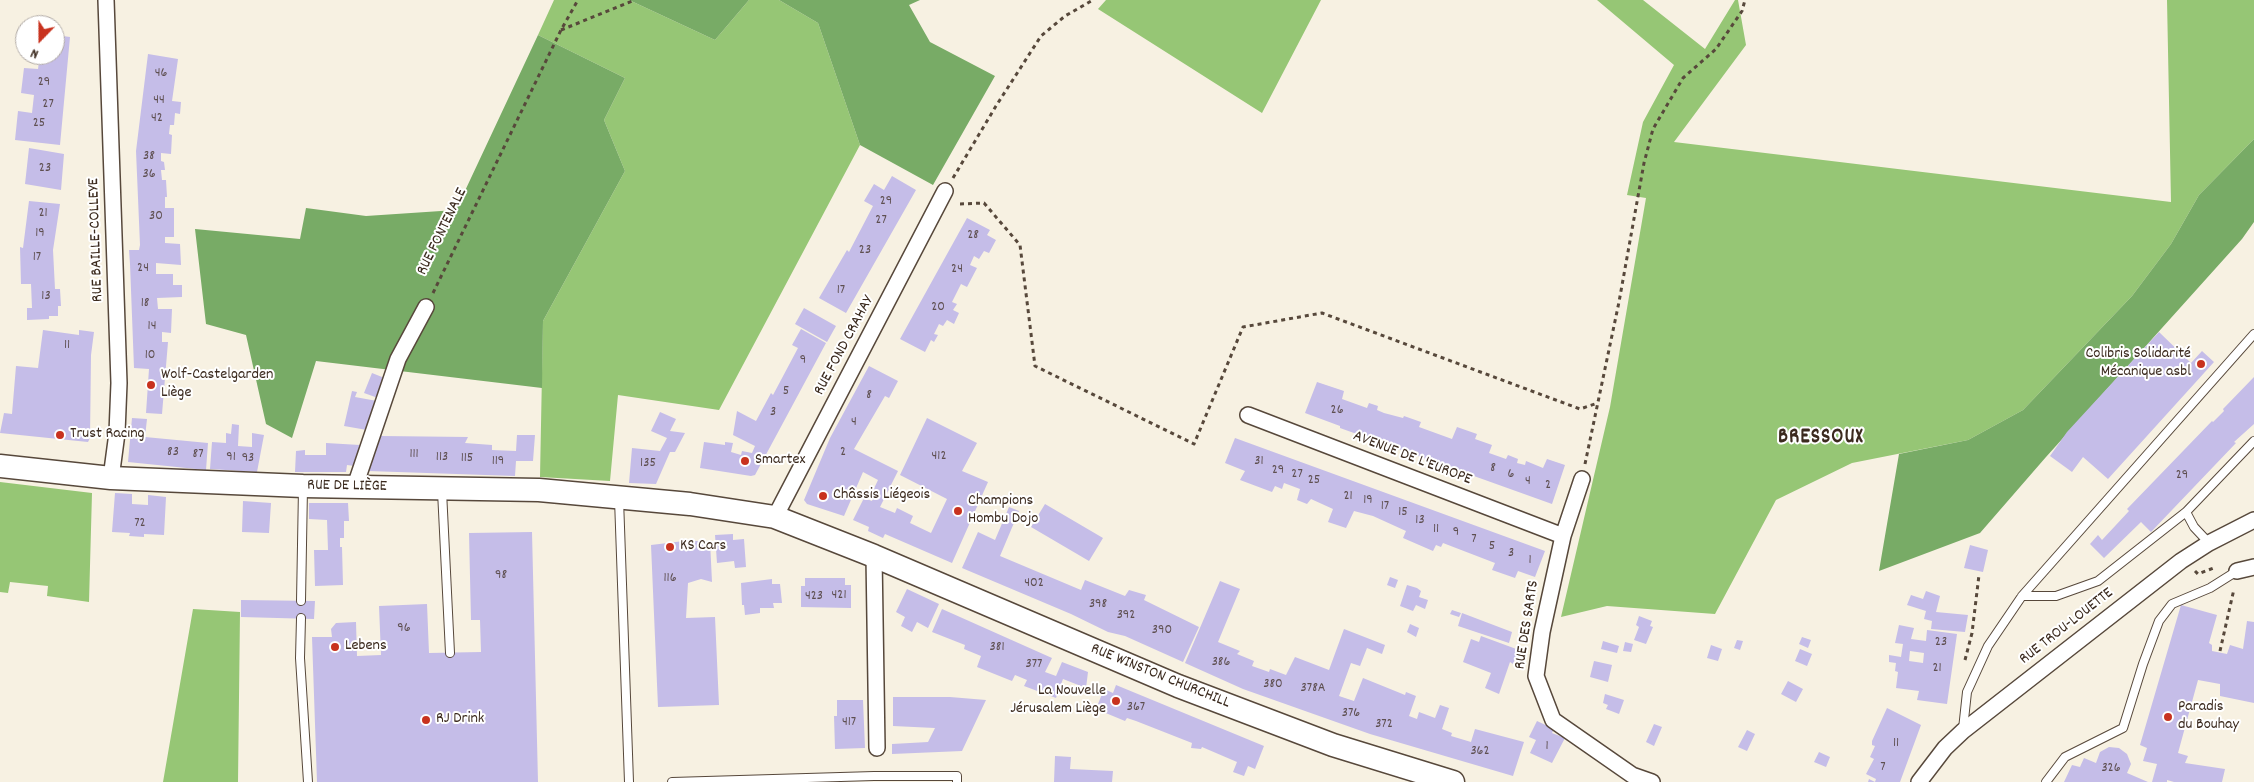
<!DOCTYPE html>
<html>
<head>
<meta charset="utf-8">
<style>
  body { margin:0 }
  #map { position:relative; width:2254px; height:782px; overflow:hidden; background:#f7f1e2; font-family:Dekko,sans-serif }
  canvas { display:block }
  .north { position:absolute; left:15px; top:15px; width:50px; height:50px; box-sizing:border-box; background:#fff; border:1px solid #b1aaa5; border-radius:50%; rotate:202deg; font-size:14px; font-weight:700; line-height:20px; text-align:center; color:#3b2a1e }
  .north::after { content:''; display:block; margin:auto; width:18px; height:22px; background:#c8321e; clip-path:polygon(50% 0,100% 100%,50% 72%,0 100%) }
</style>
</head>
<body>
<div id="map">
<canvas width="2254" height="782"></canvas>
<div class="north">N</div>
</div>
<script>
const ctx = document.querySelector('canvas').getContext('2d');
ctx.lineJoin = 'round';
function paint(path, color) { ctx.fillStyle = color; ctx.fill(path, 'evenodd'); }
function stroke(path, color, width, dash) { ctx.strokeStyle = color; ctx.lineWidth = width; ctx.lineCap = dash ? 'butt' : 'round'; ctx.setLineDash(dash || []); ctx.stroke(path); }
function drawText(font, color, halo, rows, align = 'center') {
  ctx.font = font + ' Dekko,sans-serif'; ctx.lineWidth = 4; ctx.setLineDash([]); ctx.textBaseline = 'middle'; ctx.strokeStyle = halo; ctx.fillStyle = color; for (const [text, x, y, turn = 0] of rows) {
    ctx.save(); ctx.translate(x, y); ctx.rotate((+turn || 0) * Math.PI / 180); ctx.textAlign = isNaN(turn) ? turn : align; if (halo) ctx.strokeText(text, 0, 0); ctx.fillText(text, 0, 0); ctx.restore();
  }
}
paint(new Path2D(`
  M554,0H629L715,40L749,0H779L818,23L860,145L719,410L618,395L610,481L540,477L543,321L625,171L604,120L625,78L538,35Z
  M1106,0H1321L1262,113L1098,9Z
  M1597,0H1643L1705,49L1735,0H1738L1746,45L1674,142L2171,202L2167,0H2254V139L2199,195L2171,244L2132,296L2023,410L1968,440L1852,463L1776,500L1715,614L1607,606L1561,617L1610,407L1646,198L1627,195L1643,122L1674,65Z
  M0,482L92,493L89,602L47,596L48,586L10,582L8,593L0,592Z
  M193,609L240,612L238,782H163Z`), '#96c675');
paint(new Path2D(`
  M629,0H749L715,40Z
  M779,0H920L909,5L930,42L995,76L933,185L860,145L818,23Z
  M538,35L625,78L604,120L625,171L543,321L542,388L316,361L292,438L266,424L246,335L206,324L195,229L300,239L306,208L366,216L456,210Z
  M2254,139V222L2242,239L2046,457L1980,533L1879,571L1899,454L1968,440L2023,410L2132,296L2171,244L2199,195Z`), '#78ab66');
paint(new Path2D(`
  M55,35L70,37L60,145L15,140L18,111L32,113L34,95L21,93L24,68L38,69L40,55H55Z
  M148,54L178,59L172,101L181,102L180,114L175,113L174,125H170L169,134L172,135L171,154L161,153V161L164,162L165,170H161L162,180H166L167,197H165V208H174V237H165V243L180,244L181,265L156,263V274H173V285H182V297L157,298L158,309H172L171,333L162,332V342H168L162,414L146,413L149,369L134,368L130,264L129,250H139L140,245L136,151Z
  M29,148L64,154L61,190L25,184Z
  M892,176L916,190L846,313L819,298L847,250L849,252L873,206L864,201L874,184L884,190Z
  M29,201L60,204L53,250L55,289H60L61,306H58V316H49V319L27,320V308H32L31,284H21L20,247L23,248Z
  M967,218L990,230L987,235L996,240L989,253L984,251L979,259L974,256L970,265L977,268L967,287L961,284L952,302L957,304L953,310L959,313L954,324L947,320L943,326L939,324L934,334L938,335L934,342L931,340L925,352L900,339Z
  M804,308L836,326L827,342L795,324Z
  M801,329L826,343L755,475L751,476L700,468L704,442L725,445V442L733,443L731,452L741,455L742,451L752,453L755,446L733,435L737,411L756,421L771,393L773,395L798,348L792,345Z
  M43,330L79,335V330L94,332L91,355L90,438L88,442L0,433L4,413L12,414L16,366L38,368Z
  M2159,332L2191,363L2202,351L2214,362L2108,479L2083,457L2072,472L2050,456L2067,432Z
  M869,366L898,381L889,398L885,396L854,449L898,471L880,507L895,513L897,508L913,516L910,523L931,533L947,499L900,475L927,418L977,443L962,471L988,482L952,563L885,534L883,538L868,531L869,527L853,520L864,498L872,501L873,498L870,497L878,480L863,472L844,516L807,504L804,500L830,438Z
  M372,373L387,379L378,398L364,393Z
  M2254,377V424L2234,442L2236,443L2151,532L2141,522L2104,558L2090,544L2098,535L2102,540L2129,511L2127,509L2212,421L2213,422L2224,411L2223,409Z
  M1317,382L1344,391L1342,399L1367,408L1369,403L1378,406L1377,410L1384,413L1403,418L1404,416L1421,422L1419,427L1452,439L1457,427L1477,434L1475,439L1492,445L1489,453L1506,459L1508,455L1518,459L1517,463L1525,465L1526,461L1543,468L1547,459L1565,465L1552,504L1340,428V426L1305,413Z
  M352,391L357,392L355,397L377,401L367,430L344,426Z
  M660,412L676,419L670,431L685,433L675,452H670L656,484L629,483L632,448L660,451L667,438L651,431Z
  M132,418L147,419L145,437L208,443L206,470L128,462Z
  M232,424L239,425L238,446L252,447V433L264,435L257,472L210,469L212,442L226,443V433L231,434Z
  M517,435H535L533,461H516L515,476L368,471L381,436L468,437L465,443L492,445V450L516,451Z
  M1235,438L1545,551L1535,577L1518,571L1515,578L1495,571L1492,570L1495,563L1443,543L1441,547L1436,545L1433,551L1403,538L1406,531L1373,516L1354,511L1346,528L1328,522L1333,509L1311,499L1307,504L1297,500L1300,489L1284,483L1282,489L1275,486L1272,492L1240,480L1245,471L1225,463Z
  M326,443L360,445L355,466L347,465L346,472H295L296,451L305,450V455H326Z
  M115,493L132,494V504L148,505V495L166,497L164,535L144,534V537L129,536L130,533L112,532Z
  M243,501L271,503L269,533L242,532Z
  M309,503H348L349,521H344V538H340V547H342L343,585L315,586L314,550H328L327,520L309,519Z
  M1045,504L1103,538L1089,561L1031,527Z
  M1009,507L1019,511L1000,556L1081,590L1085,580L1125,596L1129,590L1146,595L1144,600L1199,627L1183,662L1125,636L1108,632L1071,614L962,568L978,532L995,540Z
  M532,532L538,782H317L312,637H332L331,629L336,623L356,622L357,656L381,655L379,606L427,604L429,653L481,652L480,620H471L469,533Z
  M733,534V540L744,539L746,567L735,568L734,561L717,563L715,535Z
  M684,541H710L712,582L701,579L688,583L686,618L715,617L719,705L658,707L651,545Z
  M1970,545L1988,550L1983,572L1964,568Z
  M1390,577L1398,580L1395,588L1387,585Z
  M805,578H845V585H851V608L801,607V586H805Z
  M772,579V584H780L782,603H773L774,608H760V613L745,615L744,605H742L741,583Z
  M1220,581L1240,589L1218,642L1240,651L1237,654L1254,661L1252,666L1269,672L1270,669L1286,675L1295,657L1329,670L1344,629L1385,645L1382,654L1367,648L1360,666L1351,663L1339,696L1354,701L1363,678L1405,695L1406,692L1416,696L1409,716L1417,719L1419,712L1435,718L1440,705L1449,708L1442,729L1452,733L1451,736L1471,742L1475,729L1524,742L1513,776L1370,734L1243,689L1185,663Z
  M1407,585L1417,588L1421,591L1419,597L1428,600L1425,609L1416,605L1413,611L1400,606Z
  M907,589L939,604L928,628L917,622L912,632L901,626L905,617L896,612Z
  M1926,591L1940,596L1936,612L1968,615L1965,632L1931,629L1932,621L1924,619L1926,611L1907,605L1911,595L1923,599Z
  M241,600L315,601L314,619L241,617Z
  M2181,605L2217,615L2209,643L2212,645V651L2227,654L2230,645L2243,649L2247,621L2254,622V703L2220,696V684L2198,680L2178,753L2188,756L2185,763L2225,769L2222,782H2174L2167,780V782H2152L2157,764L2143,761L2147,748L2140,745Z
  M942,609L1052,658L1045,672L1056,676L1062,662L1088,672L1086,688L1063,679L1056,698L1024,686L1027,680L1015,675L1012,681L977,667L981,656L964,649L965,645L932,632Z
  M1452,610L1461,613L1459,617L1450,614Z
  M1462,613L1512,632L1509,643L1458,626Z
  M1639,616L1652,621L1650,626L1653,627L1646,644L1634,640L1639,627L1636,625Z
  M1410,624L1419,628L1416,637L1407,632Z
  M1899,625L1914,628L1911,639L1926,641L1927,630L1957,634L1947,704L1917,700L1919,691L1896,688L1898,672L1895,671L1896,663L1889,662V655L1901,657L1903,644L1895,643ZM1910,651L1924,653L1923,663L1909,661Z
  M1481,636L1519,650L1513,664L1510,662L1499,694L1485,688L1491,673L1463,662L1471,639L1479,642Z
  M1802,637L1811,640L1808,648L1799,644Z
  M1737,640L1743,641L1740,650L1734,648Z
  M1603,641L1619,646L1617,653L1601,649Z
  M1625,642L1633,644L1631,652L1623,651Z
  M1711,645L1722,649L1718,661L1707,658Z
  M1800,649L1812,654L1807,666L1795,661Z
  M1594,661L1612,665L1608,682L1590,677Z
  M1788,681L1803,689L1796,702L1781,694Z
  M1116,685L1264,746L1255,769L1248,766L1244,776L1233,772L1237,762L1202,747L1201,749L1191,748L1192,743L1136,721L1127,718L1125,721L1096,709L1104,689L1113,693Z
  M1605,694L1624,700L1619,714L1606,709L1608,705L1603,703Z
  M893,697H950L986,700L962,751L892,754V744L928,742L935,728L893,726Z
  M837,700H863L865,748L835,749L834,716H837Z
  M1887,708L1921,725L1900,782H1868L1869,779L1875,782L1876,779L1866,774L1874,759L1870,757L1875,746L1872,745V741Z
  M1537,721L1554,729L1552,733L1565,738L1552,763L1530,753L1536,740L1529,737Z
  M1654,724L1662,727L1654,746L1646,742Z
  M1747,730L1755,734L1747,751L1738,747Z
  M2109,747L2119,748L2127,754L2131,764L2127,773L2148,782H2064L2072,765L2080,767L2084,758L2096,763L2100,752Z
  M1819,752L1830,757L1826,767L1814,762Z
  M1055,756L1071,757L1070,769L1113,771L1112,782H1054Z`), '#c5bde8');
const lane = new Path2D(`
  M442,491L450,653
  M619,499L629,782
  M2186,512L2194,527L2209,543
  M2022,596H2056L2098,581L2186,512L2254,441
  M301,601L303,488
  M301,618L300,658L308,782
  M1963,729L1967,692L1988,646L2022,596L2254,334
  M672,782L874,776H957V782
  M2046,782L2065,757L2123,728L2143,664L2159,621L2172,604L2210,588L2237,571`);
const street = new Path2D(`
  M106,0L119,383L117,433L111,478
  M1248,415L1563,536
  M1582,479L1563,536L1542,632L1536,676L1553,720L1632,775L1652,782
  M355,486L398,359L426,307
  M775,517L945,191
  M874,556L877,748
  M2237,571L2254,567
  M1919,782L1945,748L1963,731L2181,561L2209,543L2254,520`);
const secondary = new Path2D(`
  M0,466L111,478L303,486L539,490L690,504L775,517L874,556L1178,686L1333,745L1453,782`);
stroke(lane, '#57483b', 10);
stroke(street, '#57483b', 18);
stroke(secondary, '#57483b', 25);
stroke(new Path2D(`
  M561,30L635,0
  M953,178L996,106L1041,36L1065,16L1093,0
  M960,204L984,203L1020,245L1035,366L1194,444L1243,327L1322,313L1580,409L1598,403
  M433,293L561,30L578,0
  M1585,464L1619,302L1644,163L1653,129L1683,78L1716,49L1742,11L1745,0
  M2195,571L2198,574L2216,567
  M2220,651L2234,589
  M1965,660L1972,633L1979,575`), '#57483b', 3, [4, 4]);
stroke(lane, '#fff', 8);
stroke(street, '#fff', 15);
stroke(secondary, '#fff', 22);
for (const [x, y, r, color] of [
  [2201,364,5,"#c8321e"],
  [151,385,5,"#c8321e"],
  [60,435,5,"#c8321e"],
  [745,461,5,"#c8321e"],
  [823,496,5,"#c8321e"],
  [958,511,5,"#c8321e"],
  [670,547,5,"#c8321e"],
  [335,647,5,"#c8321e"],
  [1116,701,5,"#c8321e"],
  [2168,717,5,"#c8321e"],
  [426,720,5,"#c8321e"]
]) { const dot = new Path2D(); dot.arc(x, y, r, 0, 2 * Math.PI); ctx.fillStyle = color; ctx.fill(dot); stroke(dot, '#fff', 2); }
drawText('14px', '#5e4f50', null, [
  ["46",161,74],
  ["29",44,83],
  ["44",159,101],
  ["27",48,105],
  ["42",157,119],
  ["25",39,124],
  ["38",149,157],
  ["23",45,169],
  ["36",149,175],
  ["29",886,202],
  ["21",43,214],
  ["30",156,217],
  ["27",881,221],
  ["19",40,234],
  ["28",973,236],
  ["23",865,251],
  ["17",37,258],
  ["24",143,269],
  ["24",957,270],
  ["17",841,291],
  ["13",46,297],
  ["18",145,304],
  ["20",938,308],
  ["14",152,327],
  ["11",67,346],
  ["10",150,356],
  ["9",803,361],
  ["5",786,392],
  ["8",869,396],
  ["26",1337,411],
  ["3",773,413],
  ["4",854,423],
  ["83",173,453],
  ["2",843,453],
  ["87",198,455],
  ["111",414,455],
  ["412",939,457],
  ["91",231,458],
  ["113",442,458],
  ["93",248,459],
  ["115",467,459],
  ["119",498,462],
  ["31",1259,462],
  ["135",648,464],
  ["8",1493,469],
  ["29",1278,471],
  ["27",1297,475],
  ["6",1511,475],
  ["29",2182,476],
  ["25",1314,481],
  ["4",1528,482],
  ["2",1548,486],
  ["21",1348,497],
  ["19",1368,501],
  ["17",1385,507],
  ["15",1403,513],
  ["13",1420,521],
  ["72",140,524],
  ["11",1436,530],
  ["9",1456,533],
  ["7",1474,540],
  ["5",1492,547],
  ["3",1511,554],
  ["1",1530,561],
  ["98",501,576],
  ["116",670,579],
  ["402",1034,584],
  ["421",839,596],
  ["423",814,597],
  ["398",1098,605],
  ["392",1126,616],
  ["96",404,629],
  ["390",1162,631],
  ["23",1941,643],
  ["381",997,648],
  ["386",1221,663],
  ["377",1034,665],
  ["21",1937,669],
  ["380",1273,685],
  ["378A",1313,689],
  ["367",1136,708],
  ["376",1351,714],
  ["417",849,723],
  ["372",1384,725],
  ["11",1896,744],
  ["1",1547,747],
  ["362",1480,752],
  ["7",1883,768],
  ["326",2111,769]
]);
drawText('16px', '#3b2a1e', '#fff', [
  ["RUE FONTENALE",443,232,-64],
  ["RUE BAILLE-COLLEYE",97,240,-92],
  ["RUE FOND CRAHAY",845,346,-62],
  ["AVENUE DE L'EUROPE",1412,459,21],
  ["RUE DE LIÈGE",347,487,1],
  ["RUE DES SARTS",1528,625,-81],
  ["RUE TROU-LOUETTE",2067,627,-38],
  ["RUE WINSTON CHURCHILL",1160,677,22]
]);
drawText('16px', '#3b2a1e', '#fff', [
  ["Colibris Solidarité",2191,355,"right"],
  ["Mécanique asbl",2191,373,"right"],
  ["Wolf-Castelgarden",161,376],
  ["Liège",161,394],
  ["Trust Racing",70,435],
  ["Smartex",755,461],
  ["Châssis Liégeois",833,496],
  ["Champions",968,502],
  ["Hombu Dojo",968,520],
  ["KS Cars",680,547],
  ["Lebens",345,647],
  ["La Nouvelle",1106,692,"right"],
  ["Jérusalem Liège",1106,710,"right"],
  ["Paradis",2178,708],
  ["du Bouhay",2178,726],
  ["RJ Drink",436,720]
], 'left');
ctx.letterSpacing = '1px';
drawText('bold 21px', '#3b2a1e', '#fff', [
  ["BRESSOUX",1821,439]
]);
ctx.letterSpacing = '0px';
</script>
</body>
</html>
